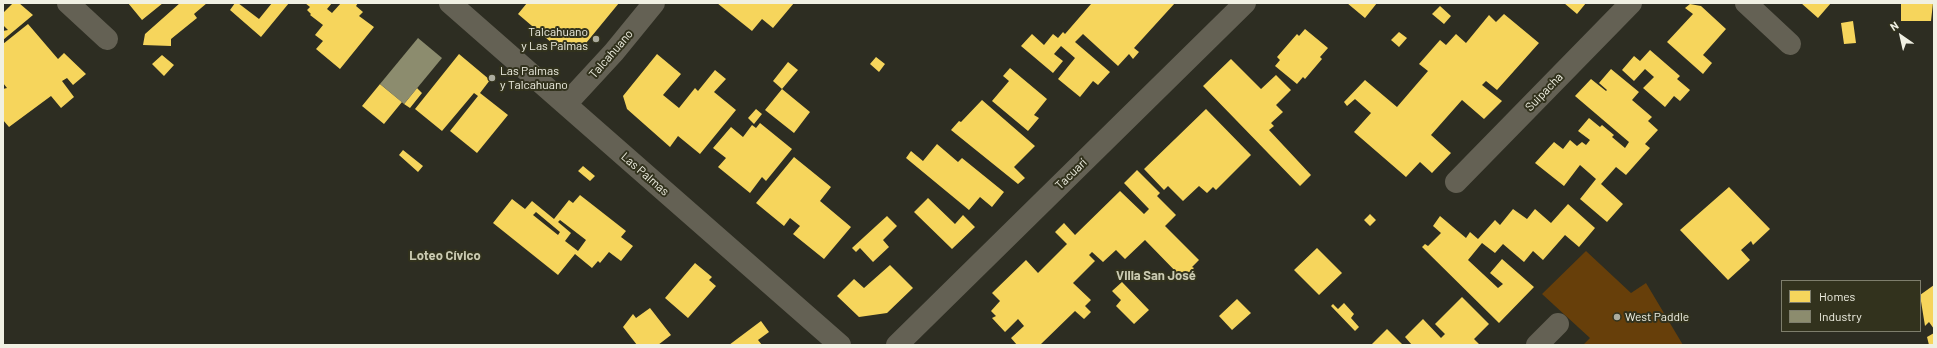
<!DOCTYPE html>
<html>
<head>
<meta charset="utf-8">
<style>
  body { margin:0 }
  #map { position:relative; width:1937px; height:348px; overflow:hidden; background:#2d2d22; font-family:Barlow,sans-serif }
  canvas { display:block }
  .frame { position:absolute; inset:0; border:4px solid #f0f0e3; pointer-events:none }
  .legend { position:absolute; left:1781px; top:280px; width:140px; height:52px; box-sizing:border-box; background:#32321d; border:1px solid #7e7e6c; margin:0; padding:5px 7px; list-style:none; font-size:12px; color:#f0f0e3 }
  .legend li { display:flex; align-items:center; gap:8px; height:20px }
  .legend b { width:20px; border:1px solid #7e7e6c }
  .north { position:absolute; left:1881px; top:16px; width:40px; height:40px; -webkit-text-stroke:3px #32321d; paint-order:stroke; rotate:326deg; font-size:11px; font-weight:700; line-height:16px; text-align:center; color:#f0f0e3 }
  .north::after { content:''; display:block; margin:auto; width:14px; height:18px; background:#f0f0e3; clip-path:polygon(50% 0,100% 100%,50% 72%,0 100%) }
</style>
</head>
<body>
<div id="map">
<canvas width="1937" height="348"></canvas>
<div class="frame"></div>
<ul class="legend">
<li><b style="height:11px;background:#f6d55c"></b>Homes</li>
<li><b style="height:11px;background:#8c8c6e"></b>Industry</li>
</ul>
<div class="north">N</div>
</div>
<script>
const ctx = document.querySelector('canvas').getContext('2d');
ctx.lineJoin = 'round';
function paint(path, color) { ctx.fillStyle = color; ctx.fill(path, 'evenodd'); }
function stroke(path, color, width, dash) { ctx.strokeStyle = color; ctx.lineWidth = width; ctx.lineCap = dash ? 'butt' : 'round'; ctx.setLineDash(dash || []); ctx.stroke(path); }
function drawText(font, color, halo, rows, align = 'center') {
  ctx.font = font + ' Barlow,sans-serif'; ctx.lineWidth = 4; ctx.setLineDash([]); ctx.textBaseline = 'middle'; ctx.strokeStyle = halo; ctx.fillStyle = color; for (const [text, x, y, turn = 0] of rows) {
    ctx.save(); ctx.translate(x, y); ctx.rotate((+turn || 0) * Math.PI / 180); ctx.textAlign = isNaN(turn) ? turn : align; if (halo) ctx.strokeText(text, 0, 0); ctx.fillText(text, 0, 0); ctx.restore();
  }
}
paint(new Path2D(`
  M1586,251L1631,293L1646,283L1683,345H1583L1590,338L1542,294Z`), '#673f0a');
paint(new Path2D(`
  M13,3H19L33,15L3,40V31L8,30L3,25V13Z
  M128,3H163L142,20Z
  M180,3H207L194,14L197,18L171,39V46L143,45L145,34Z
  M235,3H238L259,19L272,3H289L261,37L230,10Z
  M305,3H332L327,9L332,13L341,3H358L356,6L363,12L359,16L374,27L340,69L316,49L323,41L315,35L323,25L310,15L311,14L307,10L310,7Z
  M527,3H619L582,48L559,49L518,14Z
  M717,3H794L773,28L762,19L752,31Z
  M1090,3H1175L1134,48L1139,52L1133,59L1129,54L1118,66L1083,34L1075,42L1110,72L1098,85L1093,81L1080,97L1058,79L1075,58L1061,46L1054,54L1063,61L1053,73L1021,46L1032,34L1044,45L1053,34L1058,38L1063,32L1065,34L1091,4Z
  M1347,3H1377L1365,18Z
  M1564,3H1586L1577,14Z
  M1801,3H1831L1818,18Z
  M1901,3H1933L1931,21H1901Z
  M1690,4L1701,6L1726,29L1703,55L1712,63L1703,74L1667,42L1693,14L1685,8Z
  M1440,6L1451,16L1444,24L1432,14Z
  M1504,14L1539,43L1497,90L1486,81L1482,85L1502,101L1484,119L1462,100L1431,135L1451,153L1432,173L1420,162L1406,177L1354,132L1371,113L1355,99L1347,106L1344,102L1365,80L1397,107L1428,71L1419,64L1440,40L1446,45L1456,34L1466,43L1489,15L1496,22Z
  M1853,21L1856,43L1844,44L1841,23Z
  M28,24L58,59L64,53L86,74L73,85L67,78L62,81L74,97L61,108L51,96L9,127L3,120V89L7,88L3,83V44Z
  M1305,29L1328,48L1320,57L1322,59L1305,79L1303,77L1297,84L1275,66L1280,60L1277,57L1297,34L1299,36Z
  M1399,32L1407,38L1399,47L1391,40Z
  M1650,50L1680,76L1677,79L1690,90L1680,101L1674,96L1665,107L1643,88L1654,77L1645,69L1634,81L1622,70L1634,56L1640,61Z
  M459,54L490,80L480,93L508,115L477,153L450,131L478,96L474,93L442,131L415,109Z
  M657,54L681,74L663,95L679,108L695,88L698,91L715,70L726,79L714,92L736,110L700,154L678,136L670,147L627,109L623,96Z
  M162,55L174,65L164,76L152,64Z
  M876,57L885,64L879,72L870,64Z
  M1231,59L1261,89L1276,75L1291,90L1276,105L1283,112L1271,123L1274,126L1269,130L1311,175L1300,186L1203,86Z
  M788,62L798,70L782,89L810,112L794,133L765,110L782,89L773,81Z
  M1010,68L1047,99L1034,115L1039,118L1028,131L992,101L1009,81L1003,76Z
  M1611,69L1639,92L1632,100L1652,117L1648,121L1658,130L1645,144L1650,148L1626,175L1616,167L1601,184L1623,204L1607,222L1580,199L1596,179L1580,165L1564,186L1535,163L1554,142L1563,149L1570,140L1577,146L1582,142L1586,145L1590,140L1578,131L1589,118L1600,127L1602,125L1614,135L1612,137L1625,148L1629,142L1575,96L1591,79L1606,91L1607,90L1599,83Z
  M380,84L402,102L384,124L362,106Z
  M417,88L422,93L410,108L404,104Z
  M982,100L1035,146L1014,167L1025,178L1018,184L951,130L959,121L961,122Z
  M756,109L762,114L754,124L748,118Z
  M1206,109L1251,155L1216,190L1213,187L1207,193L1199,186L1183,201L1168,186L1164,190L1144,169Z
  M760,123L792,149L766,181L762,177L750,193L718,167L726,158L713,148L731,127L743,137L752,125L756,128Z
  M937,144L958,162L962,158L1004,192L992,207L980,197L969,210L906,158L911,151L923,161Z
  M403,150L423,166L418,172L399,155Z
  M794,157L831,187L820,201L851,227L824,259L793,234L800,226L790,218L784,226L756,203Z
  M583,166L595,176L590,181L578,171Z
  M1137,170L1160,193L1157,196L1176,215L1165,226L1199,260L1192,267L1194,268L1183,279L1145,240L1125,259L1116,250L1103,262L1092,252L1089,255L1095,261L1073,283L1091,300L1085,306L1091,312L1084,319L1075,311L1040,345H1017L1011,338L1024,326L1018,319L1005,332L992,318L996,316L991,311L1000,301L992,293L1026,260L1038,273L1067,244L1055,232L1064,223L1075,235L1120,191L1144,214L1149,209L1124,183Z
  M1729,187L1770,229L1753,245L1751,241L1741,250L1750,260L1728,280L1680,230Z
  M580,195L626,231L621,237L633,246L621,261L609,252L600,263L598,261L592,268L575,254L558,275L493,223L512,199L525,209L532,201L554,219L569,200L573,203ZM536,212L560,232L558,235L533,215ZM560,220L586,240L578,251L565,241L571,233L558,222Z
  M928,198L955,224L963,215L975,227L952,249L914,212Z
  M1568,204L1595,228L1579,247L1565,235L1543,260L1533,251L1524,262L1503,244L1495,253L1482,243L1468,260L1498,288L1503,284L1490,273L1502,259L1534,287L1499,323L1422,247L1425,244L1428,246L1441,233L1433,226L1440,216L1466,238L1470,232L1478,239L1495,220L1500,225L1513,209L1527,219L1535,209L1551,223Z
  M1370,214L1376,220L1370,226L1364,220Z
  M887,216L897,226L883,240L889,247L873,262L860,248L856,252L852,248Z
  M1317,248L1342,273L1319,295L1294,270Z
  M695,263L712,277L709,280L716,286L688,318L665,298Z
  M890,265L913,288L887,313L859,317L837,296L854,279L864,288Z
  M1122,282L1149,310L1134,324L1116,306L1121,300L1112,291Z
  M1934,285V329L1929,322L1925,326L1920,295Z
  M1462,297L1489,324L1474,339L1480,345H1412L1405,337L1423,319L1441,338L1445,334L1435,324Z
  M1237,299L1251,313L1232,330L1219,316Z
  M1344,303L1354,314L1351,318L1359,327L1355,331L1331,306L1333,304L1338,309Z
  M650,308L671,335L658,345H637L623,327L633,314L636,318Z
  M761,321L769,332L758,340L762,345H729Z
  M1387,329L1403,345H1371Z
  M1934,333V345H1929L1927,337Z`), '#f6d55c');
paint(new Path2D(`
  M418,38L442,58L404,104L380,84Z`), '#8c8c6e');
stroke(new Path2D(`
  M68,3L107,39
  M450,3L840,345
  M1746,3L1790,44
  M566,104L614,52L654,3
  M1456,182L1631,3
  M897,345L1245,3
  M1537,345L1558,324`), '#646154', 22);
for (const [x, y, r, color] of [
  [596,39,4,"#acac9f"],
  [492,78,4,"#acac9f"],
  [1617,317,4,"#acac9f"]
]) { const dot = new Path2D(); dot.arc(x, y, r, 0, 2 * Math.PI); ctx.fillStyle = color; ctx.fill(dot); stroke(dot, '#32321d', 1.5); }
drawText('12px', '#f0f0e3', '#32321d', [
  ["Talcahuano",588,32,"right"],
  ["y Las Palmas",588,46,"right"],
  ["Las Palmas",500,71],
  ["y Talcahuano",500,85],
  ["West Paddle",1625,317]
], 'left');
drawText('12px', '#f0f0e3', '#32321d', [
  ["Talcahuano",611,54,-49],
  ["Suipacha",1544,92,-46],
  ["Las Palmas",645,174,41],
  ["Tacuarí",1071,174,-44]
]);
drawText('bold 13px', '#cacab1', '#32321d', [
  ["Loteo Cívico",445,256],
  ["Villa San José",1156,276]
]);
</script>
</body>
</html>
